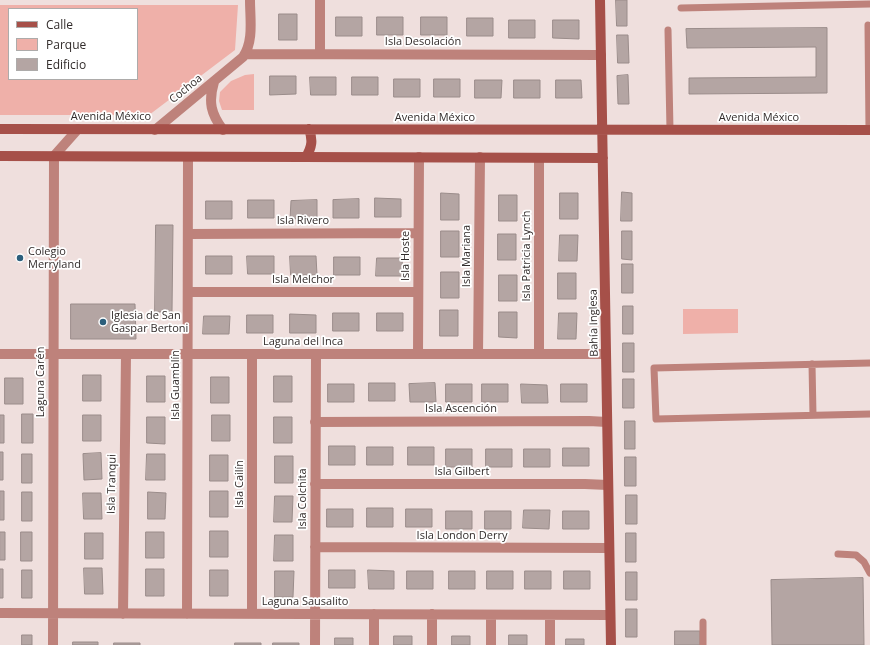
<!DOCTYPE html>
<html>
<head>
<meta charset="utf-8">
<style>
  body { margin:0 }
  #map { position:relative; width:870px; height:645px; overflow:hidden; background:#efdfdd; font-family:"Open Sans",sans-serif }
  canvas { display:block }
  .legend { position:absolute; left:8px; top:8px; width:130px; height:72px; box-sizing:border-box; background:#fff; border:1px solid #adabaa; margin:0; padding:5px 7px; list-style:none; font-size:12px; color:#322c2b }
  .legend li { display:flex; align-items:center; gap:8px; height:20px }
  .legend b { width:20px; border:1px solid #adabaa }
</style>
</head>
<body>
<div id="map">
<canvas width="870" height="645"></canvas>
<ul class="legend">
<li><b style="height:5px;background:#a65049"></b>Calle</li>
<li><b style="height:11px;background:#efb0a9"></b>Parque</li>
<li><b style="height:11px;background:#b4a5a3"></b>Edificio</li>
</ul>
</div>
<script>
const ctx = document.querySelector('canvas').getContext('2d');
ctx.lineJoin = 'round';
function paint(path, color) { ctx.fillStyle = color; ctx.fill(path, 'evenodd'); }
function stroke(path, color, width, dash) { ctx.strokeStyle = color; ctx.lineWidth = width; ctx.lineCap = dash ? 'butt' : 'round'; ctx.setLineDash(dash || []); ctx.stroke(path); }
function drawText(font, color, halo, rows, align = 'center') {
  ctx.font = font + ' "Open Sans",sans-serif'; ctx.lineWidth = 3.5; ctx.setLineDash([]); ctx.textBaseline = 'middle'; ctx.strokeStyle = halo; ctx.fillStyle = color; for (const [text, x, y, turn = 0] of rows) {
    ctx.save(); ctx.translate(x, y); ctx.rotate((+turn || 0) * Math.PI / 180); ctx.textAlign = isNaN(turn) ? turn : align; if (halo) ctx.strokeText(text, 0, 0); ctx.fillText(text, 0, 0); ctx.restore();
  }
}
paint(new Path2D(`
  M0,5H238L235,50L149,115H0ZM9,9H137V79H9Z
  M254,74V110H222L219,101L220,92L231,81L245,75Z
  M683,309H738V333L683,334Z`), '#efb0a9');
const building = new Path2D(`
  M616,0H627V26H617Z
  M279,14H297V40H279Z
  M336,17H362V36H336Z
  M377,17H403V35H377Z
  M421,17H447V35H421Z
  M467,18H493V36H467Z
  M509,20H535V38H509Z
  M553,20H579V39L553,38Z
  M827,28V93L689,94V78L816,77V47L687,48L686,29Z
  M617,35H628L629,63H618Z
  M628,75L629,104H618L617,76Z
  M270,76H296V94L270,95Z
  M310,77H336V95H311Z
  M352,77H378V95H352Z
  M394,79H420V97H394Z
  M434,79H460V97H434Z
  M475,80H502L501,98H475Z
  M514,80H540V98H514Z
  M556,80H581L582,98H556Z
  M622,192L632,193V221H621Z
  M441,193L459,194V220H441Z
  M560,193H578V219H560Z
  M499,195H517V221H499Z
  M375,198L401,199V217H375Z
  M359,199V218H333V200Z
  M248,200H274V218H248Z
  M317,200V218L290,219L291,201Z
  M206,201H232V219H206Z
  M156,225H173L172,312H155Z
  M441,231H459V257H441Z
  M622,231H632V260L622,259Z
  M498,234H516V260H498Z
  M560,235H578L577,261H559Z
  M206,256H232V274H206Z
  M247,256H274V274H248Z
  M290,256H316L317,275H291Z
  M334,257H360V275H334Z
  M377,258H402L403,276H376Z
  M622,264H633V293H622Z
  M441,272H459V298H441Z
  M558,273H576V299H558Z
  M499,275H517V301H499Z
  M71,304H135L136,339H71Z
  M623,306H633V334H623Z
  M440,310H458V336H440Z
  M499,312H517V338L499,337Z
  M333,313H359V331H333Z
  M377,313H403V331H377Z
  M559,313H577L576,339H558Z
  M290,314L316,315V333H290Z
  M247,315H273V333H247Z
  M204,316H230L229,334H203Z
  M623,343H634V372H623Z
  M83,375H101V401H83Z
  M147,376H165V402H147Z
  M274,376H292V402H274Z
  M211,377H229V403H211Z
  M5,378H23V404H5Z
  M623,379H634V408H623Z
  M369,383H395V401H369Z
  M435,383L436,402H410L409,384Z
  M328,384H354V402H328Z
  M446,384H472V402H446Z
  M482,384H508V402H482Z
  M521,384L547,385L548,403H522Z
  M561,384H587V402H561Z
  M22,414H33V443H22Z
  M0,415H4V443H0Z
  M83,415H101V441H83Z
  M212,415H230V441H212Z
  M147,417H165V444L147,443Z
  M274,417H292V443H274Z
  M625,421H635V449H625Z
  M329,446H355V465H329Z
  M367,447H393V465H367Z
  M408,447H434V465H408Z
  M563,448H589V466H563Z
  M446,449H472V467H446Z
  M486,449H512V467H486Z
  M524,449H550V467H524Z
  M0,452H3V480H0Z
  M101,453L102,479L84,480L83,454Z
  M22,454H32V483H22Z
  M147,454H165V480H146Z
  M210,455H228V481H210Z
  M275,456H293V483H275Z
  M625,457H636V486H625Z
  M0,491H4V520H0Z
  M210,491H228V517H210Z
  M22,492H32V521H22Z
  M148,492L166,493L165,519H148Z
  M83,493H101L102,519H84Z
  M626,495H637V524H626Z
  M275,496H293L292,522H274Z
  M367,508H393V527H367Z
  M327,509H353V527H327Z
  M406,509H432V527H406Z
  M524,510H550L549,529L523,528Z
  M446,511H472V529H446Z
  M485,511H511V529H485Z
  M563,511H589V529H563Z
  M210,531H228V557H210Z
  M0,532H5V560H0Z
  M21,532H32V561H21Z
  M146,532H164V558H146Z
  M85,533H103V559H85Z
  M626,533H636V562H626Z
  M275,535H293V561H274Z
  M84,568H102L103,594H85Z
  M0,569H3V598H0Z
  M146,569H164V596H146Z
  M22,570H32V598H22Z
  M210,570H228V596H210Z
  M329,570H355V588H329Z
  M368,570L394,571V589H369Z
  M275,571H294L293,597H275Z
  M407,571H433V589H407Z
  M449,571H475V589H449Z
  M487,571H513V589H487Z
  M525,571H551V589H525Z
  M564,571H590V589H564Z
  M626,572H637V600H626Z
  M863,578L864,645H772L771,580Z
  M626,609H637V637H626Z
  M675,631H700V645H675Z
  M22,635H32V645H22Z
  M509,635H527V645H509Z
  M394,636H412V645H394Z
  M452,636H470V645H452Z
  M335,638H353V645H335Z
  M566,639H584V645H566Z
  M73,642H98V645H73Z
  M114,643H140V645H114Z
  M235,643H261V645H235Z
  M273,643H299V645H273Z`);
paint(building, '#b4a5a3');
stroke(building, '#9a8c8a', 1);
stroke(new Path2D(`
  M681,8L870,4
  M868,25L869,130
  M668,30L670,130
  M870,363L654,368L656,419L870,414
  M812,364L813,415
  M838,554L856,555L864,562L870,573
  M703,622V645`), '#be827b', 7);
stroke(new Path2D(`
  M245,54L601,55
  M320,54V0
  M214,82C208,102 211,114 223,130
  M155,130L243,57C254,41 250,19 250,0
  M539,158V354
  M188,234L418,233
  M188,292H418
  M0,354H606
  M418,354L419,157
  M478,354L480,157
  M315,422L589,421L607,422
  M315,484H585L608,485
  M315,547L609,548
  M0,613L610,615
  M123,614L126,354
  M187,614L188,157
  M252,614V354
  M53,645L54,156L78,129
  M315,645L316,354
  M374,645V614
  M432,645V614
  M491,645V615
  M550,645V615`), '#be827b', 10);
stroke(new Path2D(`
  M600,0L611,645
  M0,129L870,130
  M0,156L603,158
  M306,157C312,147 313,140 309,129`), '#a65049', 10);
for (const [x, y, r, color] of [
  [20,258,4,"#2c5f7c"],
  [103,322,4,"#2c5f7c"]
]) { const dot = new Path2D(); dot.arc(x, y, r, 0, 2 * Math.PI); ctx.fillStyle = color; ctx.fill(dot); stroke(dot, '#fff', 1.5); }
drawText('11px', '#322c2b', '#fff', [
  ["Isla Desolación",423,42],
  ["Cochoa",186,89,-39],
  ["Avenida México",111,117],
  ["Avenida México",435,118],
  ["Avenida México",759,118],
  ["Isla Rivero",303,221],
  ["Isla Hoste",406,256,-90],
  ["Isla Mariana",467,256,-90],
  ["Isla Patricia Lynch",527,256,-90],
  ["Isla Melchor",303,280],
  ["Bahía Inglesa",594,323,-91],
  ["Laguna del Inca",303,342],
  ["Laguna Carén",41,382,-90],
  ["Isla Guamblín",176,385,-90],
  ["Isla Ascención",461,409],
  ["Isla Gilbert",462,472],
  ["Isla Tranqui",112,484,-89],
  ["Isla Cailín",240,484,-90],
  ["Isla Colchita",303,499,-90],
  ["Isla London Derry",462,536],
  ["Laguna Sausalito",305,602]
]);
drawText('11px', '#322c2b', '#fff', [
  ["Colegio",28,252],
  ["Merryland",28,265],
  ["Iglesia de San",111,316],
  ["Gaspar Bertoni",111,329]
], 'left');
</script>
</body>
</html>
